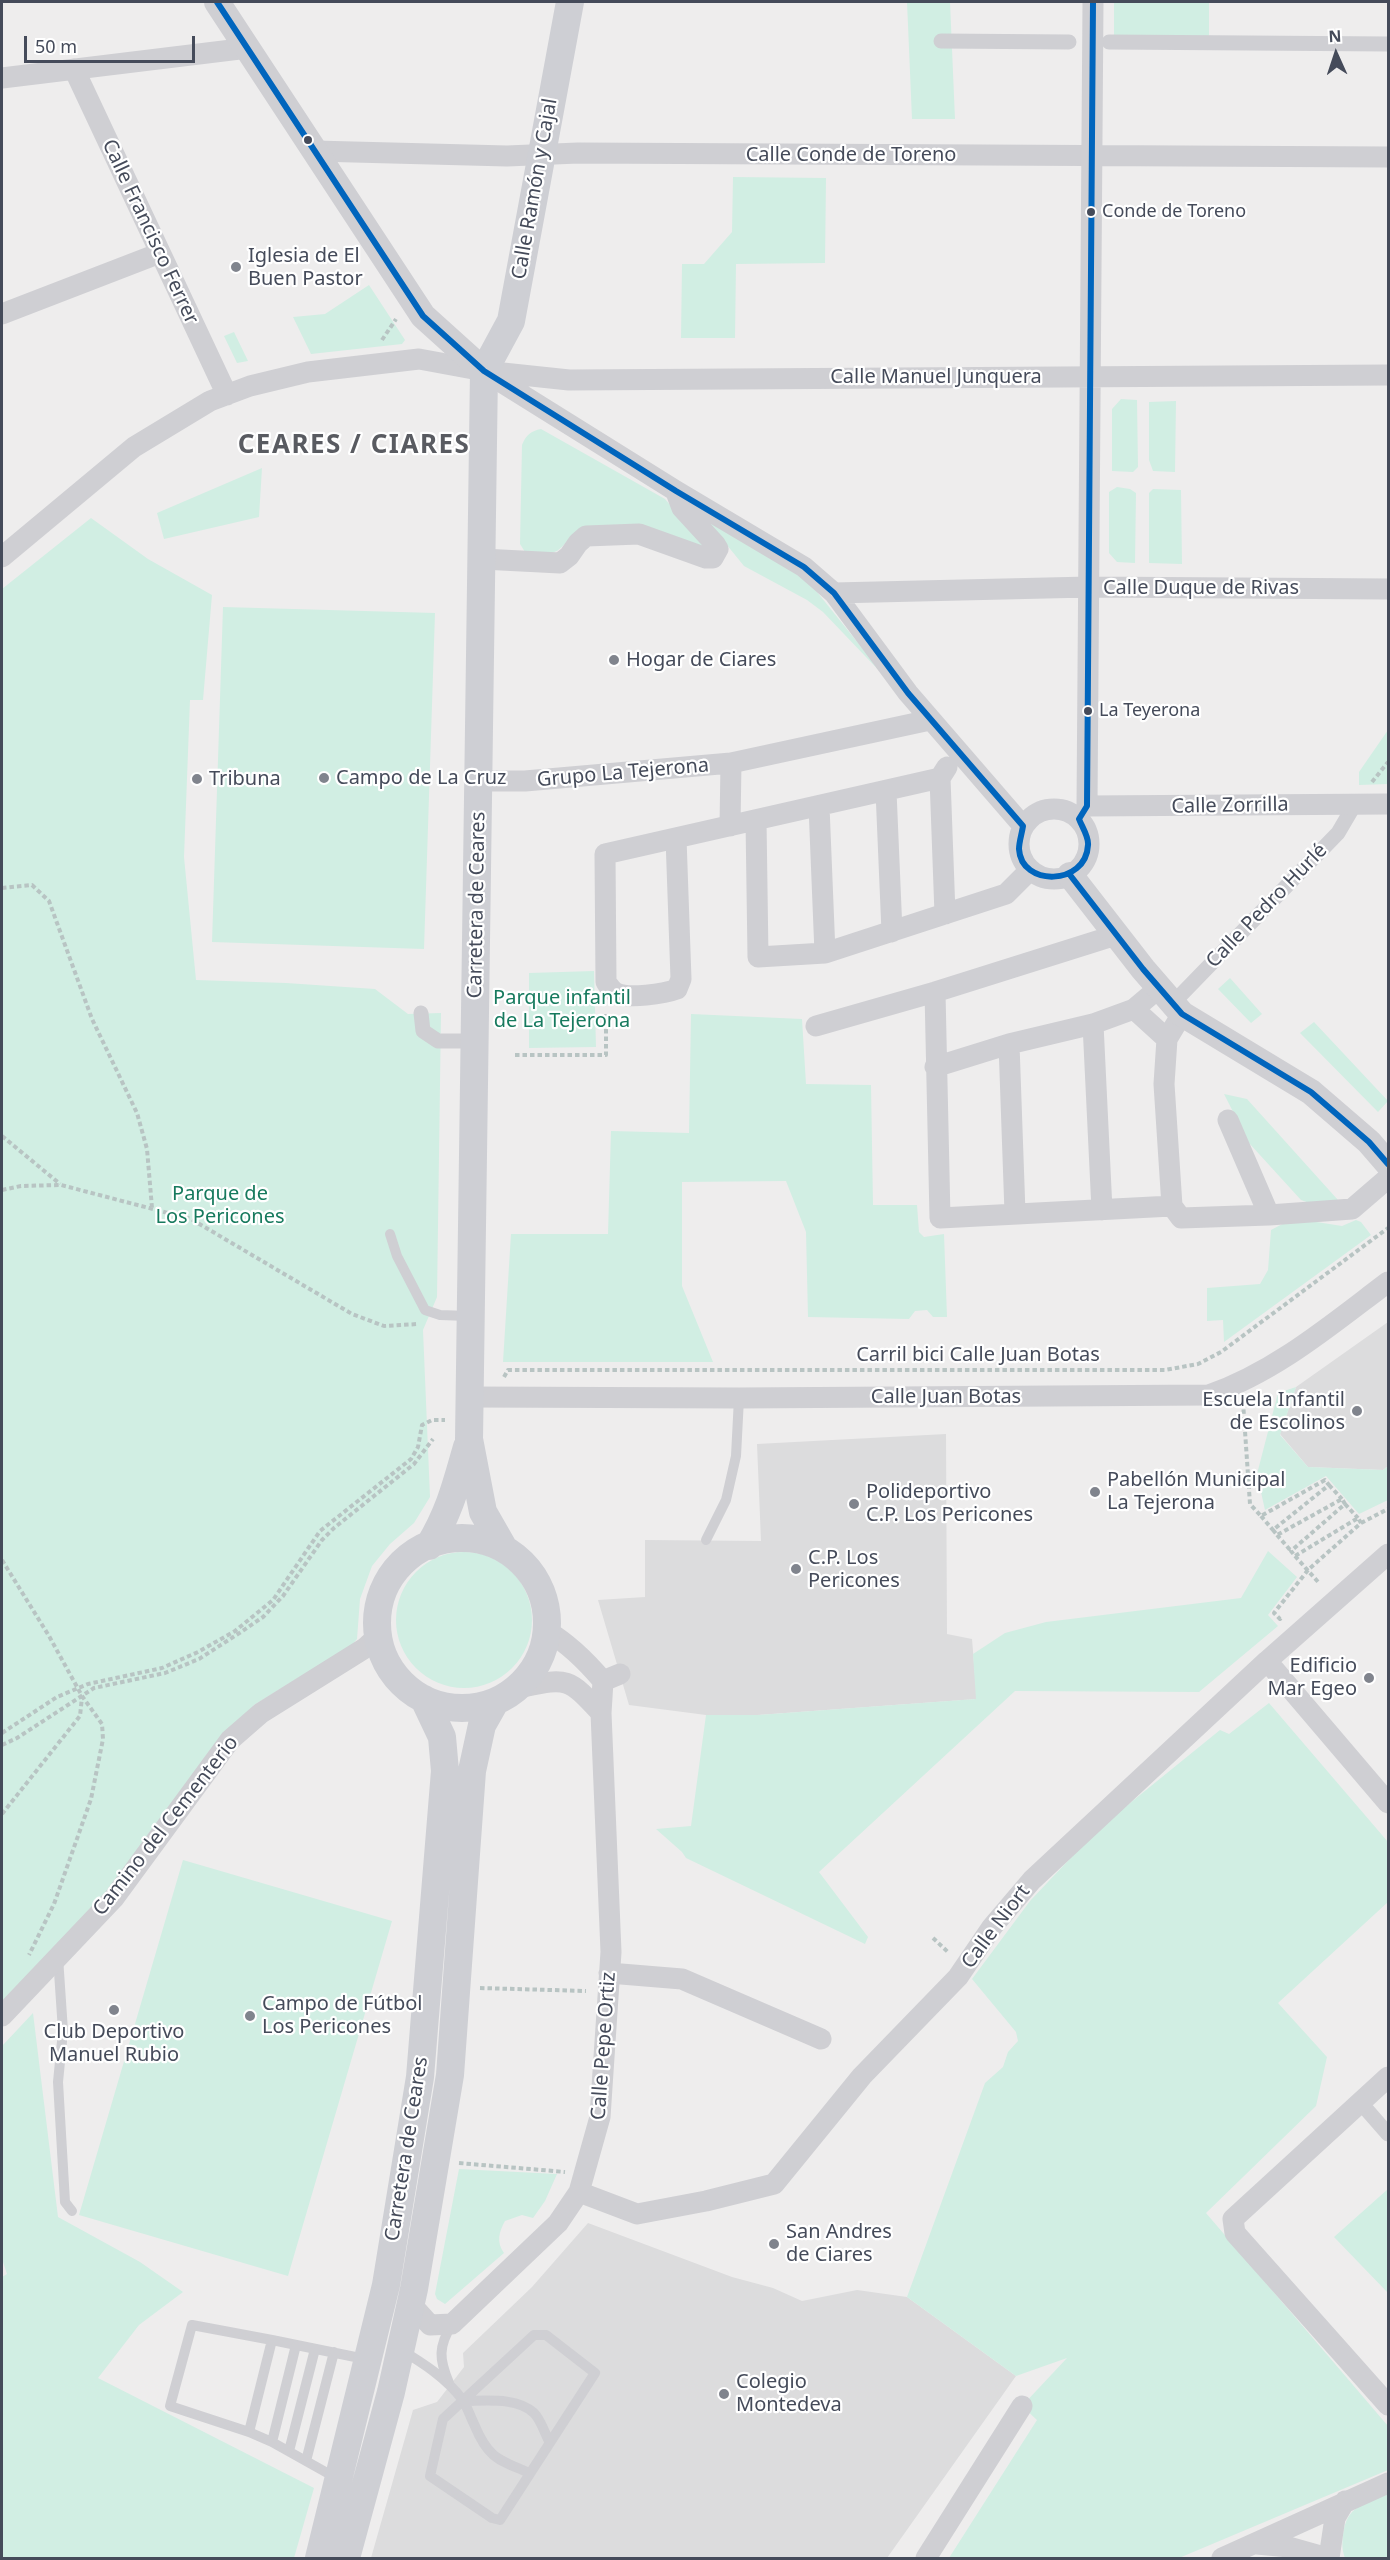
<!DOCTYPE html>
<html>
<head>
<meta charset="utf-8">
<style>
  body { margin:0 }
  #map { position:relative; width:1390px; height:2560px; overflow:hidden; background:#eeeded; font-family:"Noto Sans",sans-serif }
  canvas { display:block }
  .frame { position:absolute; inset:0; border:3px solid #454b5a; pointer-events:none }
  .north { position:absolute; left:1306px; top:24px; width:60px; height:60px; -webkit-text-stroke:4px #fff; paint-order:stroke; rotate:357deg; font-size:16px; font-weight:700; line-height:24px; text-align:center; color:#454b5a }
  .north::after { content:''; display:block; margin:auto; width:21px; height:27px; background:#454b5a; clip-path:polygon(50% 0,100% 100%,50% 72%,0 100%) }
  .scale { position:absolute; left:24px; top:36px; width:171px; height:27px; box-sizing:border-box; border:3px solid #454b5a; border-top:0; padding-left:8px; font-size:18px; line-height:21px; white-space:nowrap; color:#454b5a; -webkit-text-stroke:4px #fff; paint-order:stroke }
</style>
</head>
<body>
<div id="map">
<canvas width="1390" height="2560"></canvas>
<div class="frame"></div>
<div class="north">N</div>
<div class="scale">50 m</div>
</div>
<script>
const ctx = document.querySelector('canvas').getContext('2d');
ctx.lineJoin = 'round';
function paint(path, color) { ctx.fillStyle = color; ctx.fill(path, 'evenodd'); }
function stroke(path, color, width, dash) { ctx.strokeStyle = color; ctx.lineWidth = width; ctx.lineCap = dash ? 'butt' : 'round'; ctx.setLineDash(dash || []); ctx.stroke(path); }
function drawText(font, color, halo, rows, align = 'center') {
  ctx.font = font + ' "Noto Sans",sans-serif'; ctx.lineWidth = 4.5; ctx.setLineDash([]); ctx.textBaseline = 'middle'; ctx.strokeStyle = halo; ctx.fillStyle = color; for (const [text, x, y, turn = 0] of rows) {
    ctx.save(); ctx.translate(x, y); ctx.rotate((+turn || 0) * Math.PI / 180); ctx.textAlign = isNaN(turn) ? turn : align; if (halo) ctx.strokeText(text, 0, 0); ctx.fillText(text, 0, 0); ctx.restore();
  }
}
paint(new Path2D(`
  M1388,1322V1466L1383,1470L1308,1467L1280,1434L1296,1387Z
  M946,1434L947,1634L972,1639L977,1699L758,1715H706L629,1705L598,1600L645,1597V1540L761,1541L757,1444Z
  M588,2223L732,2277L773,2288L802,2301L857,2290L907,2297L1016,2376L887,2558H371L413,2410L437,2402L464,2367L463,2353L532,2287Z`), '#dcdcdd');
paint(new Path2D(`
  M907,2H950L955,119H912Z
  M1114,2H1209V38L1114,37Z
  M733,177L826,178L825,263L736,264L735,338H681L682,264H704L732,232Z
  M369,285L405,340L402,344L311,354L293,317L325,314Z
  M234,332L248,361L237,363L224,336Z
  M1121,399L1137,400L1138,467L1133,472L1112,471V409Z
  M1176,401L1175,472L1153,471L1149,460V402Z
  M541,429L665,499L704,544L701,551L583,527C571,533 562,551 554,552C545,554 534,552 525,552L520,544L522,445C526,435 531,431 541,429Z
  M262,468L259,517L164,539L157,513Z
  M1117,487L1130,489L1136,493L1135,563L1117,562L1109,553V492Z
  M1153,489L1181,490L1182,564L1149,563V493Z
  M700,512L796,572L813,587L887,679L823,612L807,600L744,566Z
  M91,518L148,559L212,595L203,700H190L184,857L196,980L286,983L375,989L408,1014L441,1013L437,1297L423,1330L430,1497L414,1523L390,1544L372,1566L360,1599L357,1639L352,1645L254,1705L107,1895L2,2005V589Z
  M223,607L435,613L424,949L212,942Z
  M1388,730V784L1359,785V772Z
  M594,971L596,1047L529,1048V973Z
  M1230,978L1262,1014L1251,1023L1218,989Z
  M691,1014L802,1019L806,1084L871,1085L873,1205H917L919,1232L924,1237L944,1234L947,1317H933L927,1310L915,1311L909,1319L808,1317L806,1232L786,1181L682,1182V1286L713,1362H503L511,1234H608L611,1131L689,1133Z
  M1314,1022L1388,1101L1378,1112L1300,1033Z
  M1224,1094L1247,1099L1338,1200L1312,1204L1301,1200L1249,1143Z
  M1304,1220L1342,1226L1356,1220L1361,1222L1371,1235L1224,1342L1223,1320L1207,1321V1288L1260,1284L1268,1270L1271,1230L1288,1221Z
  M1296,1387L1280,1435L1308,1467L1383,1470L1388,1466V1500L1359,1514L1326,1476L1265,1510L1257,1474L1278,1393Z
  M1268,1551L1297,1577L1268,1615L1278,1626L1199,1692L1015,1691L819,1872L868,1937L865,1944L686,1858L682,1852L656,1829L691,1826L706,1715H758L976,1699L973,1654L1005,1633L1046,1622L1241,1598Z
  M396 1620a68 68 0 1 1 136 0a68 68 0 1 1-136 0Z
  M1269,1703L1388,1842V1902L1278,2003L1327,2057L1316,2106L1206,2213L1388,2426V2470L1179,2558H949L1037,2420L1022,2406L1067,2358L1016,2376L907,2297L985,2083L1003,2067L1008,2052L1018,2041L1016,2032L972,1979L1030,1901L1098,1829L1220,1730L1229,1734Z
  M183,1860L392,1921L288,2276L79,2215Z
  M33,2013L58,2217L140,2262L183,2292L139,2325L98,2378L314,2488L294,2558H2V2277L7,2274L2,2259V2046Z
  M459,2169L557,2174L545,2201L533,2218L522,2215L505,2221C499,2232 496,2242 504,2253L445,2304L437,2299L435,2294Z
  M1388,2189V2293L1334,2237Z
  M1388,2494V2558H1345C1342,2550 1342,2544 1343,2535C1347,2505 1363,2505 1388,2494Z`), '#d1eee3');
stroke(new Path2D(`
  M382,340L396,319
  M1372,782L1388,762
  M2,888L32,885L49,901L92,1019L137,1113L147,1149L152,1208
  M515,1055H606V1011
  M2,1136L60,1184
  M2,1190L21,1186L61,1185L191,1219L352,1314L384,1326L418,1324
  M504,1377L508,1370H1165L1198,1364L1221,1352L1388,1228
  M1243,1402L1250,1504L1261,1516L1325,1480L1329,1485L1273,1530L1277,1535L1342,1499L1345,1504L1291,1551L1295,1556L1358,1518L1361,1523L1308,1570L1274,1613L1280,1619L1282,1617
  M1329,1485L1342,1499
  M1345,1504L1358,1518
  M1261,1516L1273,1530
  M1361,1523L1388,1509
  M1277,1535L1291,1551
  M1295,1556L1319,1583
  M2,1560L49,1636L82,1696L102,1724L103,1739L91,1799L54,1904L29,1955
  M2,1733L57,1697L88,1684L162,1668L198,1652L235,1631L273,1600L320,1531L411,1459L418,1447L422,1425L432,1420H445
  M2,1745L17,1738L94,1688L165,1673L199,1659L241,1632L263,1617L283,1596L322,1540L334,1528L414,1464L433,1439
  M2,1814L80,1716L82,1697
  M933,1938L949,1953
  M480,1988L586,1991
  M459,2163L565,2172`), '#b8c4c3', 4, [4.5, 3]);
stroke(new Path2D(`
  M390,1234L397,1256L425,1310L440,1315L468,1316
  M706,1540L726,1500L736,1456L739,1398
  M58,1957L63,2031L58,2082L65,2202L72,2211
  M534,2335H546L595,2373L500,2520L492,2518L430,2476L443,2419Z
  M401,2350C423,2363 446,2378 462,2399C467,2406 470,2416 474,2424C488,2458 498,2460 530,2473
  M449,2383C439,2359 438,2347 452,2324
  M464,2401C486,2401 517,2397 534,2413C541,2420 545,2434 550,2443
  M249,2432L170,2406L192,2325L272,2340
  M272,2442L296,2345
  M289,2451L315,2349
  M306,2461L334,2352
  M338,2479L272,2442L249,2432L272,2340L365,2359`), '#cfcfd3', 10);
stroke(new Path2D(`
  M941,41L1069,42
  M1109,42L1388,44
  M1173,1003L1338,833L1355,804
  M421,1013L423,1031L438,1041H475
  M1360,2102L1388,2134`), '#cfcfd3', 15);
stroke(new Path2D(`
  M74,69L227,395
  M2,78L248,48
  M315,151L507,156L578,153L1388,157
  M2,314L160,253
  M490,375L676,491L804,567L834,593L908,693L1023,826
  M2,557L134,447L210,401L250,386L308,372L419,359L484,371L569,380L1388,375
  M482,559L560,563L569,556L578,543L586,536L639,534L706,558H713L718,549L715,544L682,508L676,492
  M834,593L1089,587L1388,589
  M479,781H525L731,763L930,720
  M886,791L892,932
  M819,806L825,953
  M1087,806L1093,2
  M1087,806L1388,804
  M1019 844a35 35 0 1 1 70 0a35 35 0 1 1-70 0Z
  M756,820L758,957L825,953L1006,894L1030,870
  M730,826L731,763
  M676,838L681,979L677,989C664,994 628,999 616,993C611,990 609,986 606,982L605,854C717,829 829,804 940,778
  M945,914L940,778L947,767
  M935,992L940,1218L1172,1206L1181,1218L1269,1215L1352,1209L1388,1178
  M1134,1009L1167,1039
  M1093,1024L1102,1210
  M816,1026L935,992L1116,935
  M1009,1044L1015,1213
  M935,1067L1009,1044L1093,1024L1134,1009L1160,987
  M1228,1120L1269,1215
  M1172,1206L1164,1084L1167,1039L1182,1014
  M470,1397L739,1398L1209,1395C1277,1371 1332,1324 1388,1282
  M1267,1661L1388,1803
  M603,1681L620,1674
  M518,1688C567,1678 567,1676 601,1713
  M609,1973L682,1979L821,2039
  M2,2016L114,1898L230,1740L261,1713L365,1648L378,1636
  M1388,2077L1233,2219L1235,2233L1388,2405
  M579,2192L637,2214L706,2201L774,2184L862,2076L958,1977L992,1927L1032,1880L1267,1661L1388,1554
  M411,2304L430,2325L452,2324L558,2223L579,2192L600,2117L611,1952L601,1713L603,1681C587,1662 569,1644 547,1631
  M1257,2544L1289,2547L1328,2558
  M926,2558L1022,2406
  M1222,2558L1388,2483
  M1329,2558L1335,2518L1345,2501`), '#cfcfd3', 21);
stroke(new Path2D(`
  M217,2L423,316L484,371
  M1070,875L1143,969L1182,1014L1311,1092L1369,1142L1388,1164`), '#cfcfd3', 26);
stroke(new Path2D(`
  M377 1623a85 85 0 1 1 170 0a85 85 0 1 1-170 0Z
  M429,1546C450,1511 456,1485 467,1447
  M503,1547L483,1512L469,1439L484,371L511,321L570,2
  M319,2558L386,2285L420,2077L445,1771L442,1737L424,1699
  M346,2558L391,2392L414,2289L450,2075L472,1771L482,1725L495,1702`), '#cecfd4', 28);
stroke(new Path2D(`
  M217,2L423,316L484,371L676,491L804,567L834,593L908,693L1023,826C1022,833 1019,842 1019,849C1021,887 1086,886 1088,845C1089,837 1082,827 1079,819L1087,806L1093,2
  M1070,875L1143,969L1182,1014L1311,1092L1369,1142L1388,1164`), '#0065bd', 6);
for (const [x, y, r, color] of [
  [308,140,5,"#454b5a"],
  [1091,212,5,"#454b5a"],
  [236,267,6,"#80848d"],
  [614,660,6,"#80848d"],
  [1088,711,5,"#454b5a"],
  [324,778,6,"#80848d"],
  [197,779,6,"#80848d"],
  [1357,1411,6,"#80848d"],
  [1095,1492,6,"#80848d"],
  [854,1504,6,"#80848d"],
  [796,1569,6,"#80848d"],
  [1369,1678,6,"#80848d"],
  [114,2010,6,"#80848d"],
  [250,2016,6,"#80848d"],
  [774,2244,6,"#80848d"],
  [724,2394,6,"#80848d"]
]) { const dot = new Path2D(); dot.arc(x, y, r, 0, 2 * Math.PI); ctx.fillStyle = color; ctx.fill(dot); stroke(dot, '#fff', 2); }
drawText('18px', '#454b5a', '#fff', [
  ["Conde de Toreno",1102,212],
  ["La Teyerona",1099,711]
], 'left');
drawText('20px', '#454b5a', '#fff', [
  ["Calle Conde de Toreno",851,155],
  ["Calle Ramón y Cajal",535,189,-80],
  ["Calle Francisco Ferrer",150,232,65],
  ["Calle Manuel Junquera",936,377],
  ["Calle Duque de Rivas",1201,588],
  ["Grupo La Tejerona",623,773,-5],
  ["Calle Zorrilla",1230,806,-1],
  ["Carretera de Ceares",477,905,-89],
  ["Calle Pedro Hurlé",1267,906,-46],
  ["Carril bici Calle Juan Botas",978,1355],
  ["Calle Juan Botas",946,1397],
  ["Camino del Cementerio",166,1826,-52],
  ["Calle Niort",996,1927,-53],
  ["Calle Pepe Ortiz",604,2046,-86],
  ["Carretera de Ceares",407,2149,-81]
]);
drawText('20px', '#454b5a', '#fff', [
  ["Iglesia de El",248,256],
  ["Buen Pastor",248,279],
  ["Hogar de Ciares",626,660],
  ["Campo de La Cruz",336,778],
  ["Tribuna",209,779],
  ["Escuela Infantil",1345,1400,"right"],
  ["de Escolinos",1345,1423,"right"],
  ["Pabellón Municipal",1107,1480],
  ["La Tejerona",1107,1503],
  ["Polideportivo",866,1492],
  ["C.P. Los Pericones",866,1515],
  ["C.P. Los",808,1558],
  ["Pericones",808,1581],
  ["Edificio",1357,1666,"right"],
  ["Mar Egeo",1357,1689,"right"],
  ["Campo de Fútbol",262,2004],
  ["Los Pericones",262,2027],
  ["Club Deportivo",114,2032,"center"],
  ["Manuel Rubio",114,2055,"center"],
  ["San Andres",786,2232],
  ["de Ciares",786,2255],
  ["Colegio",736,2382],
  ["Montedeva",736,2405]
], 'left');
drawText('20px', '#177a5e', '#fff', [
  ["Parque infantil",562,998],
  ["de La Tejerona",562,1021],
  ["Parque de",220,1194],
  ["Los Pericones",220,1217]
]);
ctx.letterSpacing = '1.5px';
drawText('bold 26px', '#595b61', '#fff', [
  ["CEARES / CIARES",354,446]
]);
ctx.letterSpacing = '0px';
</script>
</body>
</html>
